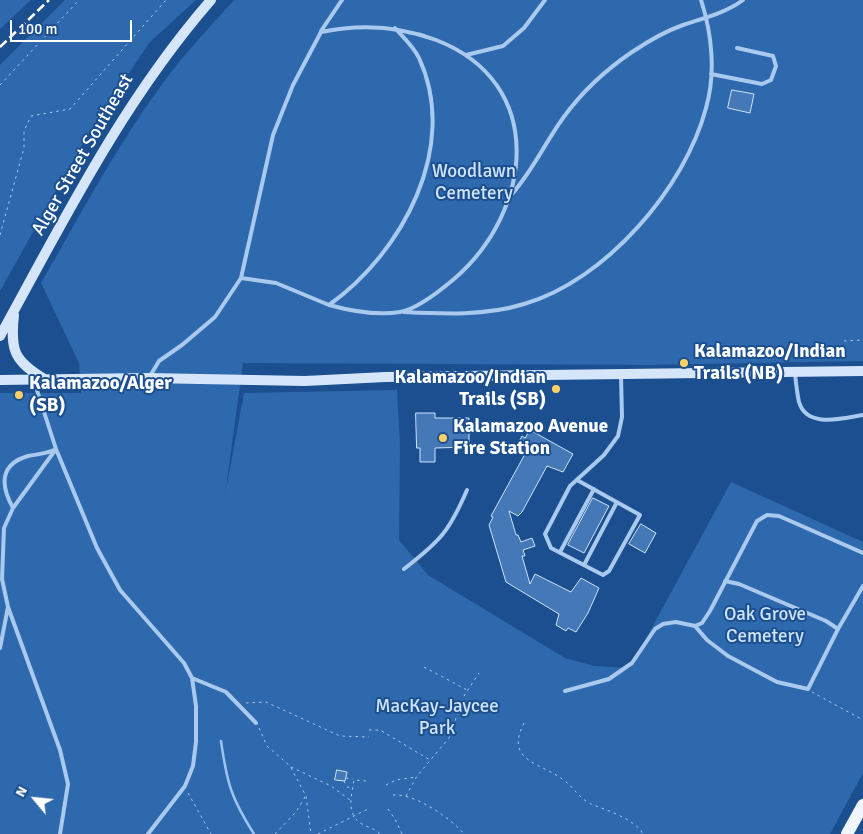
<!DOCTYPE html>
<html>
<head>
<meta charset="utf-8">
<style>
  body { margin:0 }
  #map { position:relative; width:863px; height:834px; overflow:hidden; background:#1b4f8f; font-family:Signika,sans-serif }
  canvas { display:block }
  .north { position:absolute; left:10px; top:774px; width:50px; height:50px; -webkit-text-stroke:4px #1b4f8f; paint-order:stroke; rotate:298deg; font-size:14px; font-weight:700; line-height:20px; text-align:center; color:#fff }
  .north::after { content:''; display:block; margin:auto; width:18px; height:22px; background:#fff; clip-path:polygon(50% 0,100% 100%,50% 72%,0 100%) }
  .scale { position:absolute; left:10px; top:20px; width:122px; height:22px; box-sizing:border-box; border:2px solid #fff; border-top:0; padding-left:6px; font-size:15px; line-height:18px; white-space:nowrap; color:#fff; -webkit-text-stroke:4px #1b4f8f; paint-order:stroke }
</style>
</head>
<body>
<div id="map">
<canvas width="863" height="834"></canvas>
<div class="north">N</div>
<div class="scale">100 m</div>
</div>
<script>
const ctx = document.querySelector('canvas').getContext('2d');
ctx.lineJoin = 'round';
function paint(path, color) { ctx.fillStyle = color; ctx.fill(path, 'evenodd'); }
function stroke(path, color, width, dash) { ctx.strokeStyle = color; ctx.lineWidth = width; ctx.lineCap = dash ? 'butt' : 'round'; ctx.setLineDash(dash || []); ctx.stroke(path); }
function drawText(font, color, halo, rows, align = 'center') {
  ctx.font = font + ' Signika,sans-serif'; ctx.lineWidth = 4; ctx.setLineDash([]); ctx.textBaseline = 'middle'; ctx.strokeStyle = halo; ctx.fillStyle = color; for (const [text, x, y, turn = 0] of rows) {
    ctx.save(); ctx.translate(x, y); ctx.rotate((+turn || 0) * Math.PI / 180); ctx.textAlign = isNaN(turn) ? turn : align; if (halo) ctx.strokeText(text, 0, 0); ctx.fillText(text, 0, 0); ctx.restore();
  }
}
paint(new Path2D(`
  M0,0H31L0,29Z
  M65,0H196L149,43L87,136L0,291V65Z
  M234,0H863V361L651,365L243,363L225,495L244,393L397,390L400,445L399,540L428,575L565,658L594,666L630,668L731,482L863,542V773L830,834H0V393H81L79,363L41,283C79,217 115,149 160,87C182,56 209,28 234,0Z`), '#2e69ad');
stroke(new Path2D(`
  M221,741C227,783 231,798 254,834`), '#9cc4f0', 2.5);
const building = new Path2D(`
  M732,90L754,94L750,113L728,108Z
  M416,413H435V418H469V447L435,448V462H420V448H417Z
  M530,430L573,454L563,472L547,466L522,512L518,516L509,511L516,535H518L521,542L532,538L535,546L523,550L525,556H522L530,584L535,574L571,592L581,578L599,588L588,613L576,632L568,628L566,631L556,625L559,614L506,582L489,525L493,517L491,516L525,454L516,447L522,436L525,438Z
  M593,498L609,506L584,553L568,545Z
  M641,524L656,533L645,553L629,544Z
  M337,770L347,772L345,781L335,780Z`);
paint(building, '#4478b7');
stroke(building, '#cfe3fa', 1);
stroke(new Path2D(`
  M0,85L79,0
  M0,235L24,148V131L31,116L70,109L166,0
  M844,341L863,340
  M424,667L467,690
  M812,692L863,720
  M246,703L266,702L340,736L369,737
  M524,723C504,762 541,762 565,781C574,788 580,799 591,804C606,810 635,819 643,834
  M259,728L267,746L290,766L306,796L311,834
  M369,730H380L430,760
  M291,767L331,786L350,800
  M346,778L353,779
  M344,781L347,787L352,788
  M366,781L354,780C352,795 345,814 362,824C369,828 374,828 380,834
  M386,785L396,780L416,777
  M188,793L211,834
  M393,795C414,793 451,818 464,834
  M406,796L417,776L449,738L464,696L479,673
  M388,809L395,819L402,834
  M275,834L296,812L305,797
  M318,834L368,809`), '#a9c9ee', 1, [2.5, 4]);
stroke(new Path2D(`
  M321,31L342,0
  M466,55L503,46L524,28L545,0
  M711,74L762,84L771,80L776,66L773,56L737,48
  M512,194C533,170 545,143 563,118C581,93 607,69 632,52C647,42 666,31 683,25C703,18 726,13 743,0
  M241,278L276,283L329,305C402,253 460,147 419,58C414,47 403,37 395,28
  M404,312C444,314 485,316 524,304C605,281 685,188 706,108C716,73 712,34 701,0
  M795,374C796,383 797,393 799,402C807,429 843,418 863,415
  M150,376L159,361L182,345L215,317L241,278L273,135L293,85L321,32C359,24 399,26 436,40C548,83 533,211 454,279C441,290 417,309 400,312C376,316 351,311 329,305
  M34,381L56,449L97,548L120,590L184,663L192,678L196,706V742L193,766L185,786L148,834
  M577,480L640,515L609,571L603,575L551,548L545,534L570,486L604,455L618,436L622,417L621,376
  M13,508C0,485 0,464 28,456C38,454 45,454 54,450
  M560,552L594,489
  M584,565L617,502
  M404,569C440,541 449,532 467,490
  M725,581L739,584L826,621L838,629
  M8,607L60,750L68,784L60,834
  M695,626L702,623L710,611L757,521L767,515L779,516L863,553
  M0,648L8,607L2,579L4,528L13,508L56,449
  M192,678L226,692L256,723
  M565,691L609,679L632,663L655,629L663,624L676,622L695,626L707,640L728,656L777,682L808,689L838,629L863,586`), '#a9c9ee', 4);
stroke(new Path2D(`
  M14,315C10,351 14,361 46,380
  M0,336C64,220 123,101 211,0
  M0,380L148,378L305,381L385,377L863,371`), '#d6e6fa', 10);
stroke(new Path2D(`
  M847,834L863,805`), '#f0f6ff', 12);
stroke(new Path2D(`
  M0,47L49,0`), '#fff', 2.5, [9, 4]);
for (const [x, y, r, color] of [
  [684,363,5,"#ffd166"],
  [556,389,5,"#ffd166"],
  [19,395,5,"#ffd166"],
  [443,438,5,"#ffd166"]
]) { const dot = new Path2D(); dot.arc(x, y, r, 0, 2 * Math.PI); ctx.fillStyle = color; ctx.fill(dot); stroke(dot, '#1b4f8f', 2); }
drawText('19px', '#fff', '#1b4f8f', [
  ["Alger Street Southeast",83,155,-60]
]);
drawText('19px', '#cfe3fa', '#1b4f8f', [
  ["Woodlawn",474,172],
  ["Cemetery",474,194],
  ["Oak Grove",765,615],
  ["Cemetery",765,637],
  ["MacKay-Jaycee",437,707],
  ["Park",437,729]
]);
drawText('bold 19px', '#fff', '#1b4f8f', [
  ["Kalamazoo/Indian",694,352],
  ["Trails (NB)",694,374],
  ["Kalamazoo/Indian",546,378,"right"],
  ["Trails (SB)",546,400,"right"],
  ["Kalamazoo/Alger",29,384],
  ["(SB)",29,406],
  ["Kalamazoo Avenue",453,427],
  ["Fire Station",453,449]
], 'left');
</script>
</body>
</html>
